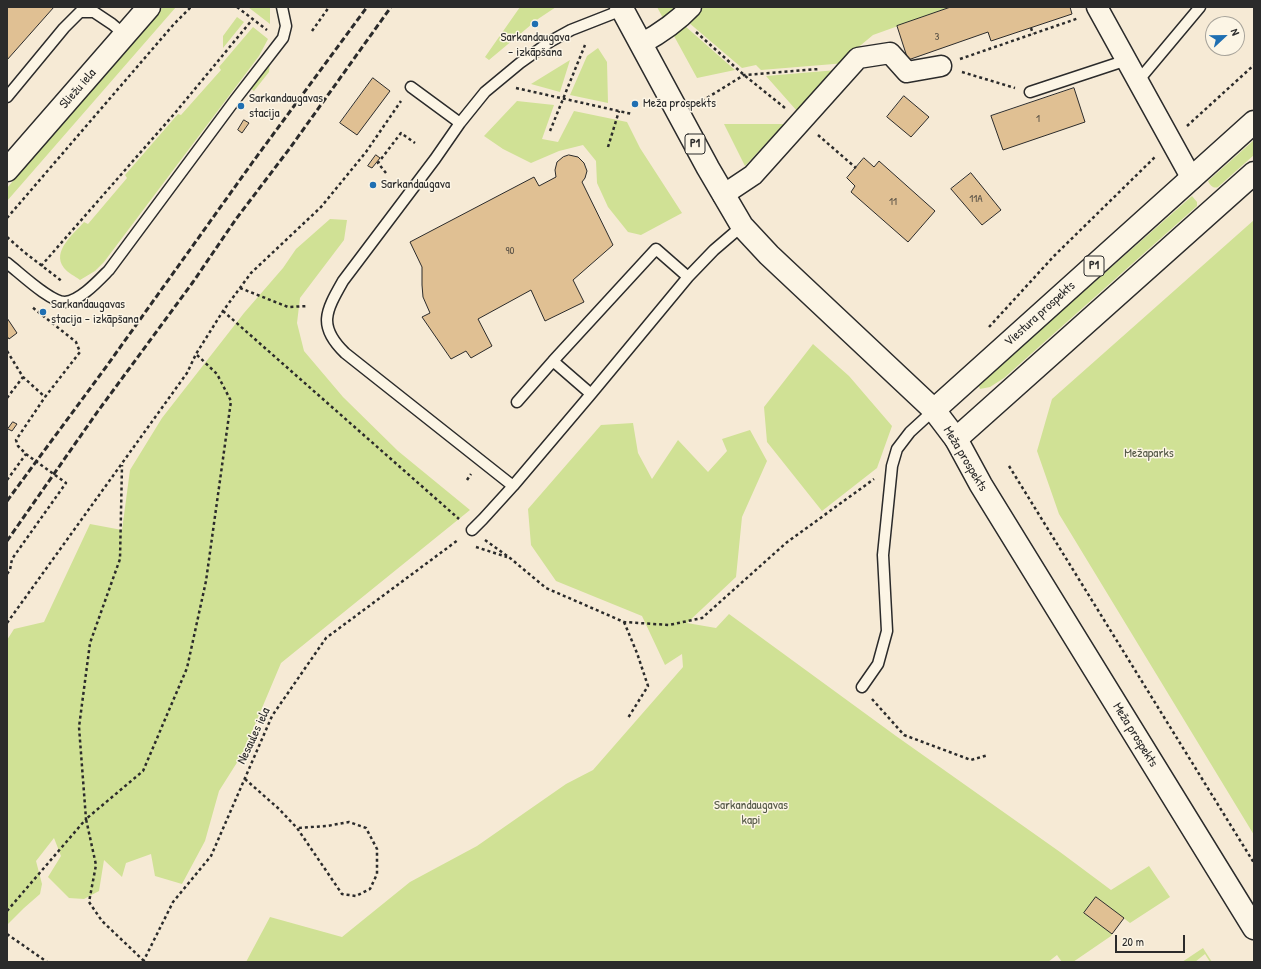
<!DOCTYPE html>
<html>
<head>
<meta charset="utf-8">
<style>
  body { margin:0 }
  #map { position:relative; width:1261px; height:969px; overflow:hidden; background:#f6ead5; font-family:"Patrick Hand",sans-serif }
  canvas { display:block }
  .frame { position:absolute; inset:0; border:8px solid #2b2b2b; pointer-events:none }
  .north { position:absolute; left:1205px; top:16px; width:40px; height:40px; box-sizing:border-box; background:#fcf5e5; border:1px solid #a8a49b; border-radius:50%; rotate:68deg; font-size:11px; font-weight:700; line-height:16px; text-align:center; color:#2b2b2b }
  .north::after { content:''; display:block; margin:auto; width:14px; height:18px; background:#1f6fb2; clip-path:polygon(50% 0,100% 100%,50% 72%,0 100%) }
  .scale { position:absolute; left:1115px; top:935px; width:70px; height:18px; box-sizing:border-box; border:2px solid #2b2b2b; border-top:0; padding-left:5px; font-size:12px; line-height:14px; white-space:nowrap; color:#2b2b2b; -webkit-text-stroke:3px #fcf5e5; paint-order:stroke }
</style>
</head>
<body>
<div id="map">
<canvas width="1261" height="969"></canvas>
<div class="frame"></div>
<div class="north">N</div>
<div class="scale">20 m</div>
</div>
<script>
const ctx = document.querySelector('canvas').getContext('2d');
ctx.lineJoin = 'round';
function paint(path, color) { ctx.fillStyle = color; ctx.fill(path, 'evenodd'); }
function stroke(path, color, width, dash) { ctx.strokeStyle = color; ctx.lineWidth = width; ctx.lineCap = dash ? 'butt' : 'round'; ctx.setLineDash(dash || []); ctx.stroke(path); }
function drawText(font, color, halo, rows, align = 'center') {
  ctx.font = font + ' "Patrick Hand",sans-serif'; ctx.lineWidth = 3; ctx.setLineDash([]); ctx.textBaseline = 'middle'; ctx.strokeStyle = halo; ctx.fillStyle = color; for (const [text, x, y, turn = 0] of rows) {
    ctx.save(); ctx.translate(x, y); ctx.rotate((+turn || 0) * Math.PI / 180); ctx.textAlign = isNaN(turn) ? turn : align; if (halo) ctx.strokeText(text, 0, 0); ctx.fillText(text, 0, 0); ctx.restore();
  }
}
paint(new Path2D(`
  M163,7H176L7,201V188Z
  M248,7H270V24Z
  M520,7H556L538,19L489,60L485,57Z
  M657,7H681L670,18H663Z
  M700,7H951L873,35L855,50L846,63L761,70L756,65L742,68L688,22Z
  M237,17L244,22L223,48V36Z
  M685,26L735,70L697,78L674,36Z
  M253,27L268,39L259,56L104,262L95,271L80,280C75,276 68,273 64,268C51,251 74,234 84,222L88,224L127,178L125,175L178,114L181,115L221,70L219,67Z
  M598,48L607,62L608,103L570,95L587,56Z
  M570,60L560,92L531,84Z
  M270,61L269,72L254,91L250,88Z
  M837,70L797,111L766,76Z
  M517,101L554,105L542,139L558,142L574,111L627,122L640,148L682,213L641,235L628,232L608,207L597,183L596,161L583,145L559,151L531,163L503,149L484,136Z
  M724,124H784L745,166Z
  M1254,140V155L1218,187C1213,189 1210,185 1208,181Z
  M1192,196L1197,202V206L1004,378L990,387L980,389L979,386L980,383Z
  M330,219L347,220L344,240L300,298L297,323L304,351L343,397L398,451L470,510L281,663L243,753L219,791L205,841L182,884L155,876L151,854L126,863L122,877L104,860L99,891L84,899L69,898L48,877L61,856L54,838L36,861L42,884L40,894L24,908L7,925V640L14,629L44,622L90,524L122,530L130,470L162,418L244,313L283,268L296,249Z
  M1254,220V835L1059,514L1037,451L1052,399Z
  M813,344L849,376L892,426L877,468L822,511L767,442L764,407Z
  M633,423L638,453L652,479L678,440L708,472L727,451L722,439L750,430L767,461L742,517L736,577L687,623L716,628L729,614L896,736L1060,852L1111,890L1149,866L1170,897L1130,923L1096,897L1084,913L1112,934L1111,936L1073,962H1062L1057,955L1048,962H246L270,917L342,937L410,882L477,846L566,784L593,770L683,667L682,654L665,665L642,616L556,581L531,545L528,509L601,425Z
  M1203,948L1212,962H1210L1205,954L1195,962H1182Z`), '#d0e195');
const building = new Path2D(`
  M7,7H54L7,60Z
  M951,7H1070L1072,14L991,41L988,32L908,60L897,26Z
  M373,78L390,91L357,135L340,123Z
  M1074,88L1085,122L1003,150L991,116Z
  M904,96L929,117L911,137L887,117Z
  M244,120L249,123L242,133L238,130Z
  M376,155L380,158L372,168L368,166Z
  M569,155L578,157L584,163L587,171L585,178L582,182L613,245L573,280L584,302L545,321L531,290L478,319L492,346L471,358L466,351L451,359L422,317L430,313L423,297L422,285V267L410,242L534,177L539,186L556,177L555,170L557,162L563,157Z
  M864,158L874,167L879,161L935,211L908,242L851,192L855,186L847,178Z
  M971,173L1001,210L982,225L951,189Z
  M7,318L17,333L9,339L7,336Z
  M13,422L17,424L12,431L8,429Z
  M1096,897L1124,918L1112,934L1084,913Z`);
paint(building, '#e0c093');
stroke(building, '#2b2b2b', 1);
const service = new Path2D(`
  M1138,81L1200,7
  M411,87L460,123
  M1030,92L1127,60
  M7,97L64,28L80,12H94L112,24L125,35
  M7,263C20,273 50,302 65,302C80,301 99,280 109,270L235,100L283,38L286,26L282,7
  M553,361L591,394
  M517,402L553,361L656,249L688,277
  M513,486L345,353C317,326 326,311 343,281L435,159L460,123L485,92L520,63L551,41L571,30L622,10
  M472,530L483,519L513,486L591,394L688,277L714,250L742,226
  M862,687L878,664L887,631L883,555L892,466L897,449L910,432L934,410`);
const minor = new Path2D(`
  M1097,7L1192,179
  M641,44C661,33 676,23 691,7
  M723,195L753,175L858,58L890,53L907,72L941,66`);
const tertiary = new Path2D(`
  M7,170L149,7
  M956,439L981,485L1254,928`);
const primary = new Path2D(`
  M621,7L708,168L742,226L769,255L934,410L956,439L1254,173
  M934,410L1254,122`);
stroke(service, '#2b2b2b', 13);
stroke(minor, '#2b2b2b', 23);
stroke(tertiary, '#2b2b2b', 25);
stroke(primary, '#2b2b2b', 25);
stroke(new Path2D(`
  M237,7L267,30
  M1031,28L1033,34
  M312,31L329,7
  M696,32L744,75L785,108
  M960,59L1079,18
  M962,72L1015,88
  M516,88L632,114
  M702,101L744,75L819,69
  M1187,126L1254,65
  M550,131L585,45
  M818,135L856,168
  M608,147L619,111
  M386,173L378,163L401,133L415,143
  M7,218L174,24L191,7
  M7,237L24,252L63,282
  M41,266L175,113L252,20
  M240,288L288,307L308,306
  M223,311L459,519
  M989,327L1054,256L1156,156
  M7,351L23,377L45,397
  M7,398L23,377
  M1009,466L1254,863
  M7,480L26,454
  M467,480L471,474
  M485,540L510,558L546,588L624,622L669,625L702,618L786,543L874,479
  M476,547L507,557
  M7,574L10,570L12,559L66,483L26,454L18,446L16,440L45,397L80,352L76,342L32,307
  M624,622L637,653L648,686L628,718
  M7,623L187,373L196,354L223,311L251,273L321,207L366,152L401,101
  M872,699L904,735L971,760L988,755
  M245,779L279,809L297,828L342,894L356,896L370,889L377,874V849L366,828L349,822L327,826L297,828
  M7,911L86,819L79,727L90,643L120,559L122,465
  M7,934L47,962
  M144,961L102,921L89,902L96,865L86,819L143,771L187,668L206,581L231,401L217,374L196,354
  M143,962L173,902L211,856L272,716L326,638L458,540`), '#2b2b2b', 2.5, [3, 3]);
stroke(service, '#fcf5e5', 10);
stroke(minor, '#fcf5e5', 20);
stroke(tertiary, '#fcf5e5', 22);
stroke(primary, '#fcf5e5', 22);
stroke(new Path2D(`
  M7,501L106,367L252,163L367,7
  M7,541L98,411L193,282L236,219L290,148L391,7`), '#2b2b2b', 3, [6, 3]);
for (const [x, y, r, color] of [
  [535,24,4,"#1f6fb2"],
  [635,104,4,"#1f6fb2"],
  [241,106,4,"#1f6fb2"],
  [373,185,4,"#1f6fb2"],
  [43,312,4,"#1f6fb2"]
]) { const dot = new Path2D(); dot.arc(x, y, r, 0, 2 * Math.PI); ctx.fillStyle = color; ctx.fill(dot); stroke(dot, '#fcf5e5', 1.5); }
drawText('11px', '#585045', null, [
  ["3",937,37],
  ["1",1038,119],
  ["11A",976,199],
  ["11",893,202],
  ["90",510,251]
]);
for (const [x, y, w] of [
  [695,144,20],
  [1094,266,20]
]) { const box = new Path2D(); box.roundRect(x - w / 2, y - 10, w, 20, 3); ctx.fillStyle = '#fcf5e5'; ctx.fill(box); stroke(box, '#2b2b2b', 1); }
drawText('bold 12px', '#2b2b2b', null, [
  ["P1",695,144],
  ["P1",1094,266]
]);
drawText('13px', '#2b2b2b', '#fcf5e5', [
  ["Sarkandaugava",535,38,"center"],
  ["- izkāpšana",535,53,"center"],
  ["Sarkandaugavas",249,99],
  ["stacija",249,114],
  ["Meža prospekts",643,104],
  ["Sarkandaugava",381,185],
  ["Sarkandaugavas",51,305],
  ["stacija - izkāpšana",51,320]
], 'left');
drawText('13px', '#2b2b2b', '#fcf5e5', [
  ["Sliežu iela",78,89,-49],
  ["Viestura prospekts",1040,314,-42],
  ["Meža prospekts",965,459,59],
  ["Meža prospekts",1135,735,58],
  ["Nesaules iela",254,736,-65]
]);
drawText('13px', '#545846', '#fcf5e5', [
  ["Mežaparks",1149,454],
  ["Sarkandaugavas",751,806],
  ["kapi",751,821]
]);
</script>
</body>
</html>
